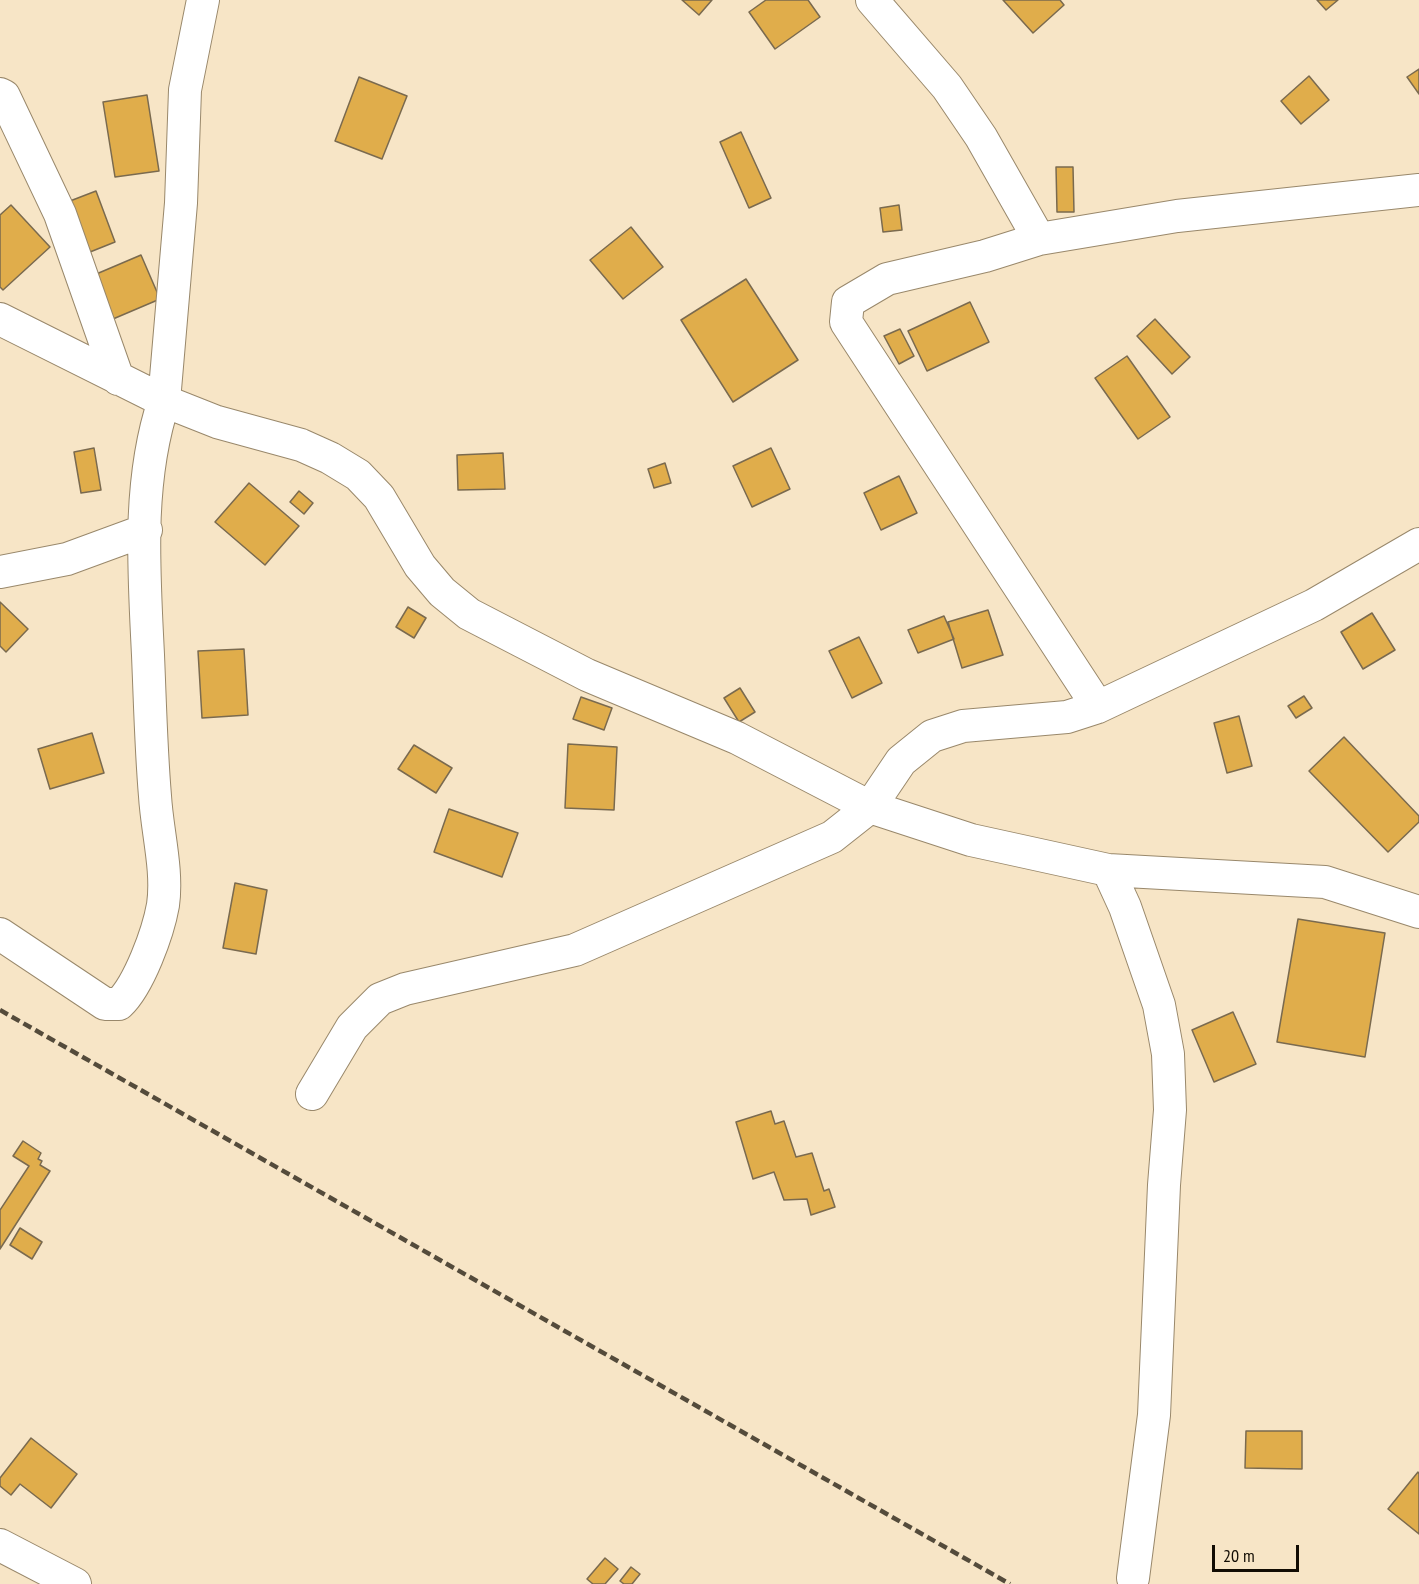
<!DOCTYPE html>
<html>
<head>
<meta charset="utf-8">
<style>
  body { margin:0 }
  #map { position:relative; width:1419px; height:1584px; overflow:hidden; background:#f7e5c6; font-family:"PT Sans Narrow",sans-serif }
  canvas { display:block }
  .scale { position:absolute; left:1212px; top:1545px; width:87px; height:27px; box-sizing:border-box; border:3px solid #120c03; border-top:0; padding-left:8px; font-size:18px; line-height:21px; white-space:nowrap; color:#120c03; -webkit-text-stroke:4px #f7e5c6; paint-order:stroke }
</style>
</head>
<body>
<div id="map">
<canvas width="1419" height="1584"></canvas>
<div class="scale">20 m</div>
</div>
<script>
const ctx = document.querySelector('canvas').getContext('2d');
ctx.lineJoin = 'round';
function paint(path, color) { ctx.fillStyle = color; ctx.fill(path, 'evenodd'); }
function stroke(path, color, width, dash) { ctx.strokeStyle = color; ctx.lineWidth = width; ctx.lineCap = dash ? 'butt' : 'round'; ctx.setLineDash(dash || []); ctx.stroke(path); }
const building = new Path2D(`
  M682,0H712L699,15Z
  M766,0H808L820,17L775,49L749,12Z
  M1003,0H1060L1064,5L1033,33Z
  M1317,0H1338L1326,10Z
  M1419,69V94L1407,77Z
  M1309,76L1329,100L1301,124L1281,101Z
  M359,77L407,96L382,159L335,141Z
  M147,95L159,171L115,177L103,102Z
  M741,132L771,198L749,208L720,142Z
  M1056,167H1073L1074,212H1057Z
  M96,191L115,242L90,252L70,201Z
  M11,205L50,247L3,290L0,287V215Z
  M899,205L902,230L883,232L880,208Z
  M631,227L663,267L623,299L590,260Z
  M141,255L160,299L113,319L94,275Z
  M746,279L798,360L733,402L681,320Z
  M970,302L989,342L927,371L908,331Z
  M1155,319L1190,357L1172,374L1137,336Z
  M900,329L914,356L899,364L884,336Z
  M1127,356L1170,417L1138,439L1095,378Z
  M94,448L101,490L81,493L74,452Z
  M771,448L790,489L752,507L733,466Z
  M503,453L505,489L458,490L457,455Z
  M665,463L671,483L654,488L648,469Z
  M899,476L917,513L881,530L864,493Z
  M249,483L299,526L265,565L215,522Z
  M299,491L313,503L304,514L290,502Z
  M0,602L28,629L6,652L0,646Z
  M408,607L426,618L414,638L396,627Z
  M988,610L1003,655L962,668L948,622Z
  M1372,613L1395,650L1363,669L1341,632Z
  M944,616L954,639L918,653L908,630Z
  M859,637L882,683L852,698L829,651Z
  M244,649L248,715L202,718L198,651Z
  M740,688L755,712L739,722L724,698Z
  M1304,696L1312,708L1296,718L1288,706Z
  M581,697L612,708L604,730L573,719Z
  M1239,716L1252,766L1227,773L1214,723Z
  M92,733L104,773L50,789L38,749Z
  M1344,737L1419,816V822L1388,852L1309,771Z
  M568,744L617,747L614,810L565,808Z
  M414,745L452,768L436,793L398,769Z
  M449,809L518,833L502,877L434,852Z
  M235,883L267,890L256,954L223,948Z
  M1298,919L1385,933L1365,1057L1277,1042Z
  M1233,1012L1256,1064L1214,1082L1192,1030Z
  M771,1111L775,1124L784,1121L796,1157L812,1153L824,1191L829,1189L835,1207L811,1215L807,1199L784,1200L774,1172L753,1179L736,1122Z
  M23,1141L41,1153L38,1159L42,1161L40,1165L50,1171L0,1249V1210L29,1166L13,1156Z
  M20,1228L42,1242L32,1259L10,1245Z
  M1246,1431H1302V1469L1245,1468Z
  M31,1438L77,1474L51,1508L20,1484L11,1495L0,1486V1478Z
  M1418,1472L1419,1474V1534L1388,1509Z
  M605,1558L618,1569L605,1584H593L587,1579Z
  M631,1567L640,1574L632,1584H624L620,1581Z`);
paint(building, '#e0ad4b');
stroke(building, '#7a6a4f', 1.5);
const street = new Path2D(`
  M872,0L947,87L981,137L1039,239
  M0,94L4,96L60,214L118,379
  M0,319L164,401L217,422L301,445L330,458L358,475L379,497L420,566L442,592L469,614L587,675L737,738L870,807L971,840L1108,870L1325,882L1419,912
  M0,572L67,559L146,530
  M1098,707L846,322L848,302L887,279L985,256L1039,239L1177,216L1419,190
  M1108,870L1125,907L1159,1005L1168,1054L1170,1110L1164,1185L1154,1415L1133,1578
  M0,934L105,1004H119C139,985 158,933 163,905C168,870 157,831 155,796C151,749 150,702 148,655C144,571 137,482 164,401L181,203L185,90L203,0
  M312,1094L352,1027L380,999L405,989L575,950L832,837L870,807L901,761L932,736L963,726L1067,717L1098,707L1314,605L1419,544
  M0,1545L75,1584`);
stroke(street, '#99886b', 34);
stroke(street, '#fff', 32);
stroke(new Path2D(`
  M0,1010L1010,1584`), '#544b3b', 4.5, [9, 4.5]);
</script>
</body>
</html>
